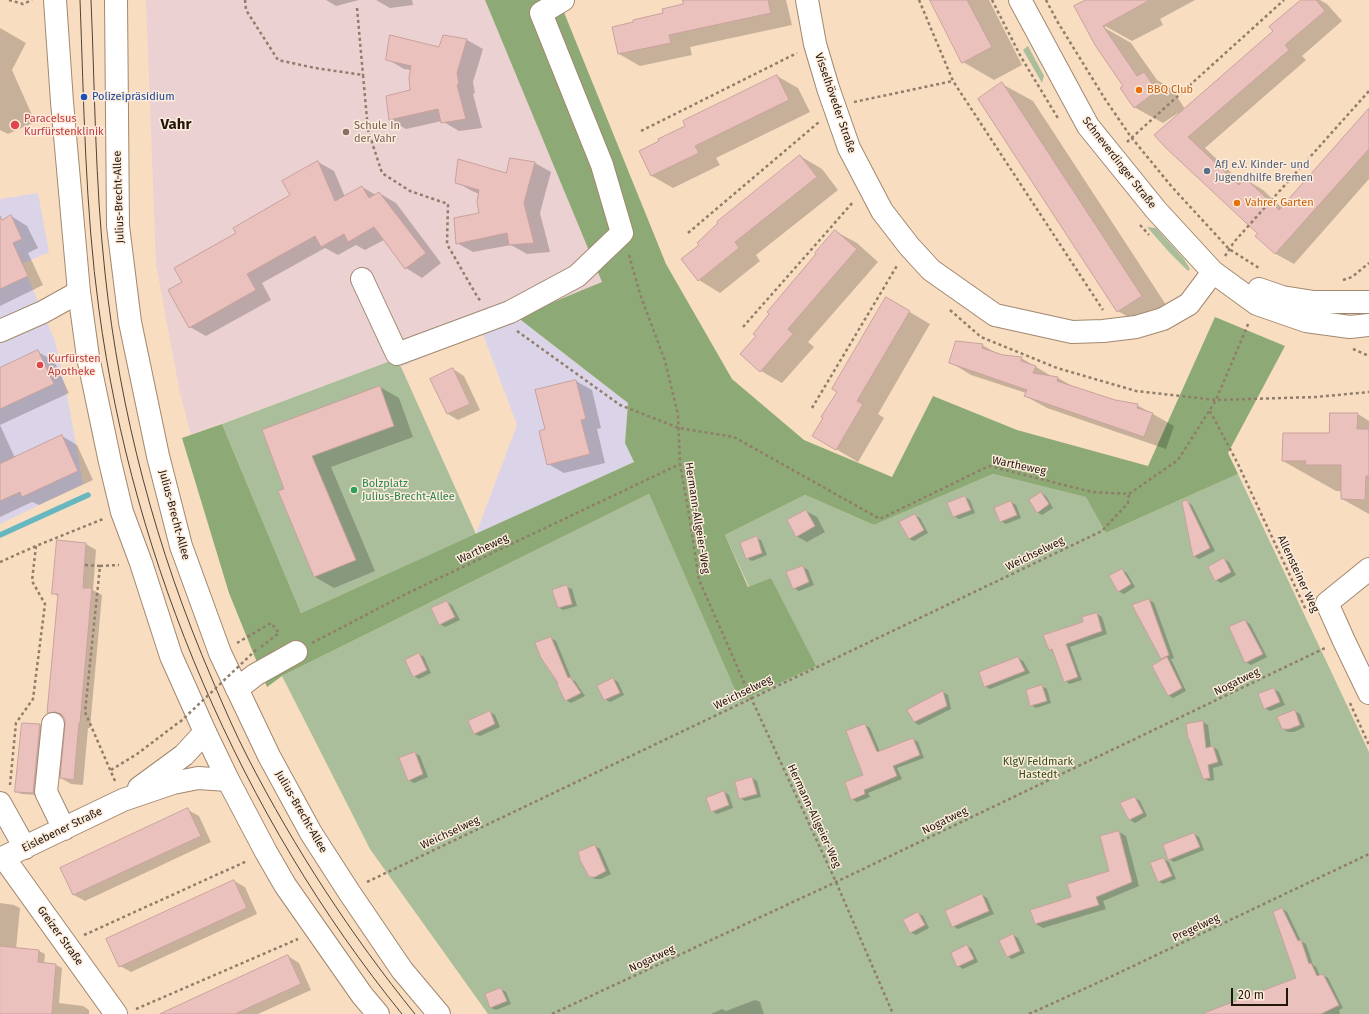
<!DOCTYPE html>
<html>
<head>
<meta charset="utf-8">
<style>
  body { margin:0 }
  #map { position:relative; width:1369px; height:1014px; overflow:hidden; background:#f8ddc1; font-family:"Fira Sans",sans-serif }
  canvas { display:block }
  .scale { position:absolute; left:1231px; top:988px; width:57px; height:18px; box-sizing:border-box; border:2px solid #21170e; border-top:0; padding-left:5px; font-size:12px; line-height:14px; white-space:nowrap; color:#21170e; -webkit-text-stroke:3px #fdecdc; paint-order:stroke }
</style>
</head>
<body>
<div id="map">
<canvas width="1369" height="1014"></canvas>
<div class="scale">20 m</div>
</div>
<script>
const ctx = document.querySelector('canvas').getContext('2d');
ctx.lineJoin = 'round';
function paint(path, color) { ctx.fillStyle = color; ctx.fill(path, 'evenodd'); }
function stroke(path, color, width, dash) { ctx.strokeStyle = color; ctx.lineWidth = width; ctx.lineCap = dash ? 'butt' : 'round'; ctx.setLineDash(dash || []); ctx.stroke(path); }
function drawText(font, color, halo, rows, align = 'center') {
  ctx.font = font + ' "Fira Sans",sans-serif'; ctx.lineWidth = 3; ctx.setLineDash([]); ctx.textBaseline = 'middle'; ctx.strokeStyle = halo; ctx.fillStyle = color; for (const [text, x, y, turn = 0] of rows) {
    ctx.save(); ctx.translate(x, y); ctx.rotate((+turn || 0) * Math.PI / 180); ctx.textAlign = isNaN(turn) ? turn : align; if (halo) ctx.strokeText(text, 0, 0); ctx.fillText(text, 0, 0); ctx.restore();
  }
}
paint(new Path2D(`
  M38,193L49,252L22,264L55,341L68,400L83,484L0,524V199Z
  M517,317L628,403L625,443L634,462L476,534L517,425L482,332Z`), '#dbd4e9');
paint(new Path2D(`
  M146,0H485L603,282L482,332L401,367L393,360L191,435L180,393L156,264Z`), '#ebd1d2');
paint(new Path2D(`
  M1028,46L1044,76L1042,83L1023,50Z
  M1147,227L1156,228L1184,259L1190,269L1188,271L1169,252Z
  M393,360L401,367L476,534L301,613L222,424Z
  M993,474L1087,497L1106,533L1238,474L1369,752V1014H488L370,849L282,676L649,494L740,700L772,578L749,587L725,535L805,495L874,525Z`), '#aabe9b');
paint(new Path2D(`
  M485,0H559L666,264L732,379L804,440L892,477L933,396L1017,430L1148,466L1215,317L1285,346L1228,453L1238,474L1106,533L1086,497L993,474L874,525L805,495L725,535L748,587L771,578L816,666L740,701L649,494L282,676L267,687L229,593L182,438L222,424L301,613L634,462L625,443L628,403L517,317L602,282Z`), '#8daa76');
paint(new Path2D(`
  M326,0H359L336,6Z
  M376,0H412L413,5L390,8Z
  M706,0H786L792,25L690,47L692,55L640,66L619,54L664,14Z
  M931,0H989L1022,65L994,80L963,62Z
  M1088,0H1195L1160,19L1163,25L1132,41L1105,26V28L1131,43L1157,80L1172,89L1185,109L1274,31L1302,0H1320L1327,4L1342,21L1302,56L1306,60L1205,148L1242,183L1245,179L1263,190L1282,208L1369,110V179L1294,264L1276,254L1257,236L1259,234L1167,148L1178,115V113L1163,123L1134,107L1124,86Z
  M0,28L26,43L12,70L35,122L8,134L0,130Z
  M467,40L483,49L473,82L475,93L473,94L482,128L459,131L442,121L406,129L390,120L411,91V70L404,69L387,59L440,49Z
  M777,76L798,88L810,112L716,158L720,165L673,188L652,176L686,126Z
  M1002,84L1033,101L1172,314L1149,329L1118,311Z
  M800,156L822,169L838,190L756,255L760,261L720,293L699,280Z
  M318,162L334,171L345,197L362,187L376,195L379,193L396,203L441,263L422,278L406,268L384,240L365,250L356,245L338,255L325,248L262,283L271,300L206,336L190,327L183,283L238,234L292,196Z
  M535,163L551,172L540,213L550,252L527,254L511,245L473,252L457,243L480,214L479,194L472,191L456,182L507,175Z
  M11,216L27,226L38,248L28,253L43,285L0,306V221Z
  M835,231L857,243L878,262L808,342L814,347L782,383L761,371L757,336Z
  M908,311L930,324L878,414L884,418L858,462L814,436Z
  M982,345L1000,355L1021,358L1053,377L1058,378L1074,387L1114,401L1137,405L1174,426L1166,449L1047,408L1025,396L1026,393L971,375L950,362Z
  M38,352L54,361L69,393L0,425V370Z
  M453,369L464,376L480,410L458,420L448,414Z
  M576,381L592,390L601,428L597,429L605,463L564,473L548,464L546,430Z
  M380,387L399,398L413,437L331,467L375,571L334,588L315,577L279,492L285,490L263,430Z
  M1358,414L1369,421V514L1342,499V491H1336L1283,461L1330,434Z
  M0,425L15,458L62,436L77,445L93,480L39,505L32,502L0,517Z
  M1041,493L1046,496L1053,508L1042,515L1037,512Z
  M965,497L970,500L975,513L959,519L954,516Z
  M1011,502L1016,505L1021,518L1006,524L1001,521Z
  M1187,502L1192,505L1215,551L1199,559L1194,556Z
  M806,511L817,517L825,532L807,542L796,536Z
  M915,515L920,518L928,533L914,541L909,539Z
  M756,538L761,540L767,555L752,561L747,558Z
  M58,541L86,544L96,550L93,590L102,595L90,728H88L83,785L71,784L61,778L65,719L64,717L58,718L48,713L58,596L53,593Z
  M1224,559L1229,562L1236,575L1221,583L1216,580Z
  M803,567L808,570L814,585L799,591L794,588Z
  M1122,570L1127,573L1135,587L1124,594L1118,591Z
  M567,587L572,589L577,606L563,610L558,607Z
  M1149,600L1154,603L1174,658L1170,660L1172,661L1186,691L1173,698L1168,695L1165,660L1162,658Z
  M447,602L452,605L460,620L445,627L440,624Z
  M1097,614L1102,617L1107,634L1070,647L1082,680L1070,684L1065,681L1054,652L1050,649L1084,622Z
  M1245,621L1250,624L1267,657L1251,665L1246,662Z
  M551,638L556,641L572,680L575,681L585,696L571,703L566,700Z
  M419,654L424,657L431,673L419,679L414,676Z
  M1018,658L1023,661L1030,673L990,689L985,686Z
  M613,679L618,682L624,695L610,702L605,699Z
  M1042,686L1047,689L1051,703L1036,708L1031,705Z
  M1274,689L1279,692L1285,705L1270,711L1265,708L1259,695Z
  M943,692L948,695L951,709L919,725L914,722Z
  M1295,711L1300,714L1305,727L1294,732H1288L1283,729Z
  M490,712L495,715L500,727L480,736L474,734Z
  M1203,722L1208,725L1211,748L1213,747L1218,750L1223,765L1213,768L1214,780L1209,781L1204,778Z
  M23,724L40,725L45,728L38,795L21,794L16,791Z
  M865,725L870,728L880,752L913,739L918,742L924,758L897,768L902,779L868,793L870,797L857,802L852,799L864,776Z
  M415,753L420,756L428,777L414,783L409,780Z
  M752,778L757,781L761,797L745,801L740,798Z
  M724,792L729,795L733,808L717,814L712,811Z
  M1135,798L1140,801L1147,816L1135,823L1130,820Z
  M188,810L199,816L211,842L85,901L74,895L62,868Z
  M1119,832L1126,836L1139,886L1103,901L1106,909L1043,928L1036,924L1110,872Z
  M1194,834L1199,837L1204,850L1174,862L1169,859Z
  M595,846L600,849L611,874L601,879H595L590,876Z
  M1164,859L1169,862L1176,879L1163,884L1158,881Z
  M234,881L245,887L257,914L131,972L120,966Z
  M982,895L987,898L994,914L958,929L953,926Z
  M0,903L14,905L20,908L16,949L39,951L45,954L44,964L56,965L62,968L59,1003L83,1006L89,1010V1014H0Z
  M1282,909L1287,912L1301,941L1306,944L1313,965L1316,967L1320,976L1323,975L1328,978L1343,1008L1339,1010L1340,1014H1227L1297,978Z
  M918,913L923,916L929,928L916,935L910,932Z
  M1013,935L1018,938L1025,953L1012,959L1007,956Z
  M967,946L972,949L978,962L963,969L958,966Z
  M288,956L299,963L311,990L258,1014H162Z
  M501,989L506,992L511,1004L496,1010L491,1008L486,995Z
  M755,1000L760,1002L764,1014H711L722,1009L726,1011Z`), '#0003');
stroke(new Path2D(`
  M0,535L88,495`), '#67b7c1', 5.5);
const building = new Path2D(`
  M683,0H768L771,13L669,35L671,43L618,54L612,27L633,22V20L663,13L662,9L683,4Z
  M930,0H967L992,47L962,63Z
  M1086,0H1150L1103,26L1137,76L1144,72L1157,91L1134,108L1120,88L1123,86L1095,45L1074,6Z
  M1301,0H1316L1325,11L1285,45L1289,50L1188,137L1239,185L1245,178L1279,210L1369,108V149L1275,254L1255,236L1258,234L1166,148L1154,135L1273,31L1269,27Z
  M390,35L439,47L443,35L467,39L457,73L459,84L457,85L466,119L441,123L438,109L389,120L386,96L410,90L409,78L411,66L386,60Z
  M777,75L789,100L695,146L699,153L651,176L639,151L659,141L658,139L685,126L683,121Z
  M1002,82L1142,296L1117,312L978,99Z
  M800,155L817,177L735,242L739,248L698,281L681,259L699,245L697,243L718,223L717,222Z
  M510,158L535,162L524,203L534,243L509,245L507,233L456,244L454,218L479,213L477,202L479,190L455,183L458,159L506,173Z
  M318,161L335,201L362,186L369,198L379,192L426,253L405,269L374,227L348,242L344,234L321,247L315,236L247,274L256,290L189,328L168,290L182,282L174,268L236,233L233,228L290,195L282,181Z
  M11,215L22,239L13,243L28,276L0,289V216L2,220Z
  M835,230L857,249L788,329L793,334L760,372L740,354L756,336L753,334L769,314L767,312L816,254L815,253Z
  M886,297L910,311L857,401L863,404L836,450L812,436L823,418L821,417L837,392L832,389Z
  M956,341L983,344L982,348L1003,355L1022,357L1021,361L1036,366L1033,373L1058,377L1057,381L1115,400L1138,404L1137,408L1153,413L1144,437L1024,396L1027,390L949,363Z
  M38,350L54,384L0,409V368Z
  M453,368L470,404L447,414L430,379Z
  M576,380L586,419L581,420L590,454L547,465L539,431L545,429L535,390Z
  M380,386L394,426L312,456L356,560L314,577L278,491L284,489L262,430Z
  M1330,413H1358L1357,429H1369V476H1366L1365,500L1341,499V465H1305L1306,461H1282L1283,433H1329Z
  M62,435L78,471L22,497L20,492L0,501V464Z
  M1041,492L1049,504L1037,513L1029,500Z
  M965,496L971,510L953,517L947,503Z
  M1187,500L1210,548L1193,557L1182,502Z
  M1011,501L1017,515L1000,522L994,508Z
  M806,510L815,526L796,537L787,520Z
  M915,514L924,530L909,539L899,522Z
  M757,536L762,553L746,559L740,543Z
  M57,540L86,543L83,588H92L80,723H79L74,780L60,778L65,725V719L61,714L55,712L47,713L58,594H52Z
  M1224,558L1231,572L1215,581L1208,567Z
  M803,566L809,582L793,589L786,572Z
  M1122,569L1131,584L1118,592L1109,576Z
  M567,585L572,604L558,608L552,590Z
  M1149,599L1169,655L1161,659L1132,605Z
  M447,601L455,617L439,625L431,608Z
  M1097,613L1102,631L1066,644L1078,677L1064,682L1052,649L1049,650L1043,635L1083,622L1082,617Z
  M1245,620L1263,654L1245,663L1229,627Z
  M551,637L568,678L570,677L581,693L565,701L557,684L558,683L541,658L535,643Z
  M419,653L427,670L413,677L405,660Z
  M1018,657L1025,671L984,687L979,672Z
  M1167,657L1182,688L1168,696L1152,666Z
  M613,678L620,693L604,700L597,686Z
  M1042,685L1047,701L1030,706L1026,690Z
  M1274,688L1280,702L1264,709L1258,694Z
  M943,691L947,706L914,722L907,710Z
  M1295,710L1300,725L1289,729H1282L1277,717Z
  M490,711L495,724L474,734L468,721Z
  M1203,721L1206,748L1213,746L1218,762L1208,765L1210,778L1203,779L1189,739H1188L1186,724Z
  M22,723L40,724L33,793L15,792Z
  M865,724L877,752L913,738L920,755L893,766L897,776L864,790L865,794L851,800L845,782L863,775L846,731Z
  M415,752L423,774L408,781L399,758Z
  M752,777L757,794L739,799L735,782Z
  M724,791L729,805L711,812L706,798Z
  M1135,797L1143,813L1129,820L1120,803Z
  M188,808L201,836L73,895L60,868Z
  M1119,831L1132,882L1096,897L1099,905L1035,924L1030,910L1071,897L1067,884L1109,871L1100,836Z
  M1194,833L1200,847L1168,860L1163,845Z
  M595,845L606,871L595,877H589L579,858H580L578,852Z
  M1164,858L1172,876L1158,882L1150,863Z
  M234,880L247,908L119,967L106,939Z
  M982,894L989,911L952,927L945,911Z
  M1282,908L1298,941L1301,940L1309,964L1311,963L1317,976L1323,974L1339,1005L1321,1014H1204V1013L1296,978L1273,912Z
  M918,912L925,925L910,933L903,920Z
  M1013,934L1020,951L1007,957L999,941Z
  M967,945L974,959L957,967L951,953Z
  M0,946L39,950L38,962L56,964L52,1014H0Z
  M288,955L301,984L250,1007L235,1014H160Z
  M501,988L507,1001L490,1008L485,994Z`);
paint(building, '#eac1bd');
stroke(building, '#c9a19d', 1);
const minor = new Path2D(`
  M807,0L815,44L828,88L849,148L882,211L909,246L931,270L995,315L1072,332L1103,331L1136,327L1163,319L1189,304L1213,272
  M1020,0L1088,126L1156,210L1213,272L1257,304L1306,321L1350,327L1369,325
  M362,279L397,354L510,312L577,276L622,233L602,165L541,13L563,0
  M1259,289L1282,297L1314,302H1369
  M0,331L43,312L79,292
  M1369,569L1327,603L1344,641L1369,693
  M237,689L255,675L296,652
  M53,724L46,792L64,829
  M139,788L184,755L205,732
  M0,803L25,848
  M4,858L116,1014
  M0,859L123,800L173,783L198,778L228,780`);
const major = new Path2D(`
  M55,0L62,102L79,292L88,357L110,462L122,512L141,563L171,656L205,732L228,780L266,852L285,885L362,995L378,1014
  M116,0L118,226L130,322L158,456L181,546L220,653L269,756L311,833L349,892L402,970L439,1014`);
stroke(minor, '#a1886f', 24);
stroke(major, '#a1886f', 24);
stroke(new Path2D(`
  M9,0L23,4L32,0
  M245,0L246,10L278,60L315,68L363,75L368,130L382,173L410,191L448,204L447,244L478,298L481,301
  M919,0L953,81L1103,310
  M992,0L1021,57L1059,120
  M1046,0L1057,21L1105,99L1131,137L1172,187L1229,249L1259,268
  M357,8L363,75
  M854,102L953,81
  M641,131L797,53
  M1127,142L1284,0
  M1140,225L1149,235
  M688,233L819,122
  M629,255L640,294L665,361L678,415L680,464L689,514L699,580L751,698L836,882L893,1014
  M1225,256L1234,242L1369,91
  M1343,280L1352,277L1369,263
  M950,310L981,337L1057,368L1136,391L1216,400L1316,397L1369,392
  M743,327L854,201
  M517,331L620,405L679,428L734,437L880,519L989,466L1092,492L1129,494L1178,460L1216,400L1249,322
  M1353,349L1369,356
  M812,408L898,264
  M1210,411L1238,464L1306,610
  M0,562L36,546L103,519
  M85,565L100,566
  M237,643L271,623L279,633L261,647
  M312,643L408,593L680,464
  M1350,703L1369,745
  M111,770L137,754L178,723
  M115,781L85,712L100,566L119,565
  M10,785L16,723L33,699L45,604L32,581L36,546
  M367,882L1102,531L1128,503L1129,494
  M84,935L247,861
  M136,1009L298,939
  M552,1014L836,882L1325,648
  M1029,1014L1108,978L1369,854`), '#907d6a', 2.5, [3, 3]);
stroke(minor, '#fff', 22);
stroke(major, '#fff', 22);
stroke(new Path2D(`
  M80,0C84,103 85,208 99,310C133,563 241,816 402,1014
  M91,0C95,91 95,182 105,273C120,413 156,549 212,679C223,705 235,733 248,758C295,849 351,935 415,1014`), '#504235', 1);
stroke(new Path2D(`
  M180,722L257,649`), '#907d6a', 2.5, [3, 3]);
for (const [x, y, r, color] of [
  [1139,90,4,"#e8710a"],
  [84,97,4,"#1a4fb4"],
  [15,125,5,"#e0444e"],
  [346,132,4,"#8d6e63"],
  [1207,171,4,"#5c6f8a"],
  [1237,203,4,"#e8710a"],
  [40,365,4,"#e0444e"],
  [354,490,4,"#2e9e5b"]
]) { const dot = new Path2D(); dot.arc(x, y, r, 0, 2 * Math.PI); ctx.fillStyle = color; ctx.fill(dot); stroke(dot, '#fdecdc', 1.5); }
drawText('11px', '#c56008', '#fdecdc', [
  ["BBQ Club",1147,90],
  ["Vahrer Garten",1245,203]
], 'left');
drawText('11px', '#164399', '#fdecdc', [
  ["Polizeipräsidium",92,97]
], 'left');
drawText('11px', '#21170e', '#fdecdc', [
  ["Visselhöveder Straße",835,103,71],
  ["Schneverdinger Straße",1119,163,52],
  ["Julius-Brecht-Allee",119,197,-92],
  ["Wartheweg",1019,466,12],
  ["Julius-Brecht-Allee",174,515,75],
  ["Hermann-Allgeier-Weg",697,518,81],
  ["Wartheweg",483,549,-25],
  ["Weichselweg",1035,554,-26],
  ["Allensteiner Weg",1298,574,65],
  ["Nogatweg",1237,682,-26],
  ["Weichselweg",743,693,-26],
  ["Julius-Brecht-Allee",301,812,60],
  ["Hermann-Allgeier-Weg",814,816,65],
  ["Nogatweg",945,821,-26],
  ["Eislebener Straße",62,830,-26],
  ["Weichselweg",450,833,-25],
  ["Pregelweg",1196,928,-25],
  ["Greizer Straße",60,936,54],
  ["Nogatweg",652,959,-25]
]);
drawText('11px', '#be3a42', '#fdecdc', [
  ["Paracelsus",24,119],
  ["Kurfürstenklinik",24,132],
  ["Kurfürsten",48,359],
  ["Apotheke",48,372]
], 'left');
drawText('11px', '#785e54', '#fdecdc', [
  ["Schule In",354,126],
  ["der Vahr",354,139]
], 'left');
drawText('11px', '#4e5e75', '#fdecdc', [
  ["AfJ e.V. Kinder- und",1215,165],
  ["Jugendhilfe Bremen",1215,178]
], 'left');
drawText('11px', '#27864d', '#fdecdc', [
  ["Bolzplatz",362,484],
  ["Julius-Brecht-Allee",362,497]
], 'left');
drawText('11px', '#2f4a13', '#fdecdc', [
  ["KlgV Feldmark",1038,762],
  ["Hastedt",1038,775]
]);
drawText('bold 15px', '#21170e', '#fdecdc', [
  ["Vahr",176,125]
]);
</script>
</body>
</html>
